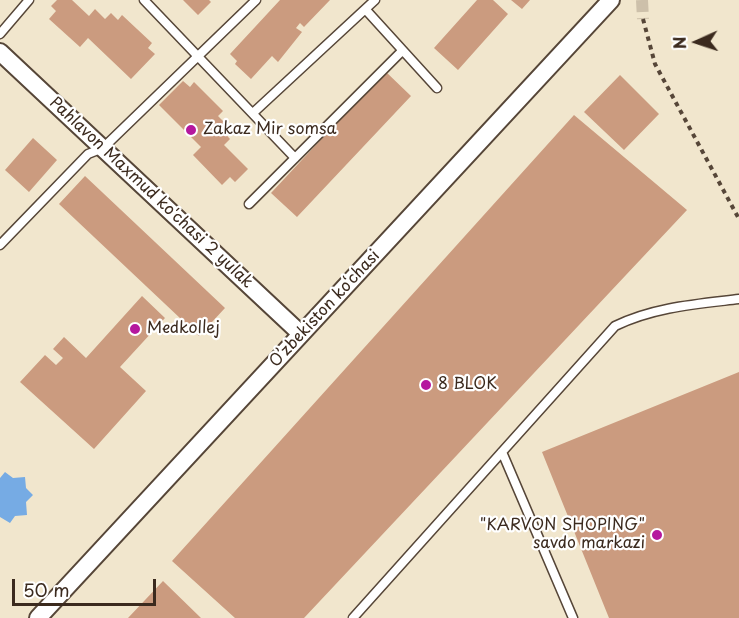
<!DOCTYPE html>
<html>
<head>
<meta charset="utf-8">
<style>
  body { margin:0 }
  #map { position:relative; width:739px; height:618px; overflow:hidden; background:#f1e6cd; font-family:"Playpen Sans",sans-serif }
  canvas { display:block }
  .north { position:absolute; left:667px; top:12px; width:60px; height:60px; -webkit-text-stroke:4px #fff; paint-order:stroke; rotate:267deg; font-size:16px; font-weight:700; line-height:24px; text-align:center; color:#3b2a1e }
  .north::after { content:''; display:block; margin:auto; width:21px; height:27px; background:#3b2a1e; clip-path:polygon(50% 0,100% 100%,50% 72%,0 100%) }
  .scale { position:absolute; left:12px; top:579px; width:144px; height:27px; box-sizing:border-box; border:3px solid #3b2a1e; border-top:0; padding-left:8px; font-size:18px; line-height:21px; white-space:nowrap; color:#3b2a1e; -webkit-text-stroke:4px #fff; paint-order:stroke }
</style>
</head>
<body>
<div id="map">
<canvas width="739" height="618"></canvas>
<div class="north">N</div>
<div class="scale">50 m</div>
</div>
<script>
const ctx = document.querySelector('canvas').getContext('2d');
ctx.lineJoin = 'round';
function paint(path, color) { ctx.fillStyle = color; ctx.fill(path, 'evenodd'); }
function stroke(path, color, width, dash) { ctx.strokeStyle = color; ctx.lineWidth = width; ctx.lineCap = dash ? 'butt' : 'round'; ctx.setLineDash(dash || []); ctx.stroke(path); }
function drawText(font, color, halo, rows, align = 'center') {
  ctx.font = font + ' "Playpen Sans",sans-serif'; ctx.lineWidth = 4.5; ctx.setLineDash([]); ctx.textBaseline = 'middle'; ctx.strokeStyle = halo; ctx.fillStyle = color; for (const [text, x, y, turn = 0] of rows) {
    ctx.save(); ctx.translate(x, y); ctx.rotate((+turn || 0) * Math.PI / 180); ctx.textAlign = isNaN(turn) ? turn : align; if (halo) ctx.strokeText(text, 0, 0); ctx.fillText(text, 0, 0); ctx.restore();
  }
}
paint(new Path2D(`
  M5,472L13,478L25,477L26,488L33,495L26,502L27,515L15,516L10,523L0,517V478Z`), '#76abe4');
paint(new Path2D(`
  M57,0H72L89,16L95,9L105,19L111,13L118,20L122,15L152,43L148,48L155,54L131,79L88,38L80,47L49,19L56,11L51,6Z
  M183,0H209L211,2L198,15Z
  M280,0H330L304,27L300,23L296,28L302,32L278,62L272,56L251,79L235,64L237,61L230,54Z
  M477,0H493L508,14L458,70L434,48Z
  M511,0H530L522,9Z
  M385,71L411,96L297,217L271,193Z
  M620,75L659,114L624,150L584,112Z
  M183,81L190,87L194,82L223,111L218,116L225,123L220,128L230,139L224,145L248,169L235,182L230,177L222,185L193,155L201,147L159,105Z
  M574,115L687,210L304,618H235L172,561Z
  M33,138L57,160L29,192L5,170Z
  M85,176L225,308L199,336L59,204Z
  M142,296L165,318L120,367L146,391L94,449L20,382L45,355L56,365L63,358L53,349L64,337L86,358Z
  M739,372V618H609L542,452Z
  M163,581L201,618H128Z`), '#cb9b7f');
stroke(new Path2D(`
  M642,0L643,19`), '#cdc0aa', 12, [12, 6]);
const service = new Path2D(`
  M144,0L295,158
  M366,10L437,88
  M0,34L29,0
  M253,113L375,0
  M249,204L402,51
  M0,245L88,154L103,148L256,0
  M502,452L573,618
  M353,618L615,326C654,307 697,304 739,299`);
const minor = new Path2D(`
  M0,52L301,334
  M38,618L611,0`);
stroke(service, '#564638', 11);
stroke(minor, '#564638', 20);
stroke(new Path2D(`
  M643,19L655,64L739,219`), '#564638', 4, [4.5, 4.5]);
stroke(service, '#fff', 8);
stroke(minor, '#fff', 16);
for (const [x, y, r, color] of [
  [191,130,6,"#b5179e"],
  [135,329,6,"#b5179e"],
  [426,385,6,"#b5179e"],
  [657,535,6,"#b5179e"]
]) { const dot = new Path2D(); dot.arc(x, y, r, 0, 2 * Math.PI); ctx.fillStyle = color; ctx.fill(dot); stroke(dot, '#fff', 2); }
drawText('16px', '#3b2a1e', '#fff', [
  ["Zakaz Mir somsa",203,130],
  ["Medkollej",147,329],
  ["8 BLOK",438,385],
  ["\"KARVON SHOPING\"",645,526,"right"],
  ["savdo markazi",645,544,"right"]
], 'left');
drawText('16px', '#3b2a1e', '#fff', [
  ["Pahlavon Maxmud ko'chasi 2 yulak",151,193,43],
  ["O’zbekiston ko‘chasi",325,309,-47]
]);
</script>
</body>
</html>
